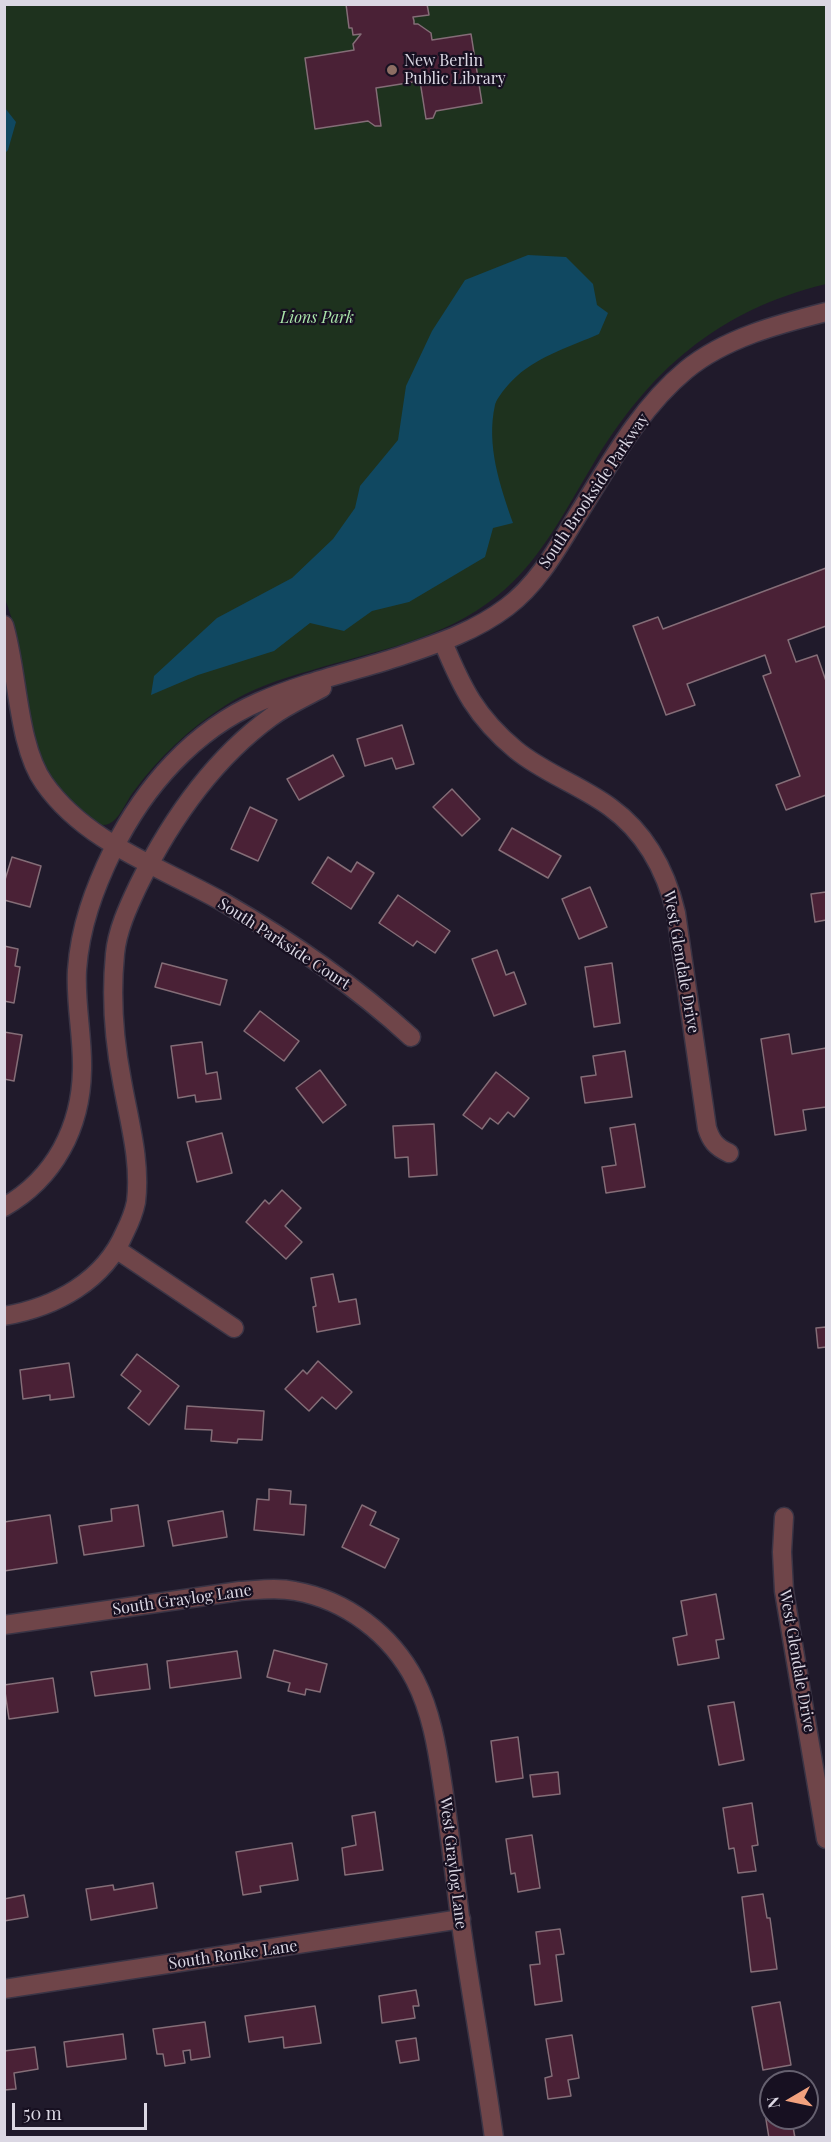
<!DOCTYPE html>
<html>
<head>
<meta charset="utf-8">
<style>
  body { margin:0 }
  #map { position:relative; width:831px; height:2142px; overflow:hidden; background:#201a2b; font-family:"Playfair Display",serif }
  canvas { display:block }
  .frame { position:absolute; inset:0; border:6px solid #dbd7e3; pointer-events:none }
  .north { position:absolute; left:759px; top:2070px; width:60px; height:60px; box-sizing:border-box; background:#171021; border:2px solid #65606f; border-radius:50%; rotate:261deg; font-size:16px; font-weight:700; line-height:24px; text-align:center; color:#dbd7e3 }
  .north::after { content:''; display:block; margin:auto; width:21px; height:27px; background:#f2a17e; clip-path:polygon(50% 0,100% 100%,50% 72%,0 100%) }
  .scale { position:absolute; left:12px; top:2103px; width:135px; height:27px; box-sizing:border-box; border:3px solid #dbd7e3; border-top:0; padding-left:8px; font-size:18px; line-height:21px; white-space:nowrap; color:#dbd7e3; -webkit-text-stroke:4px #171021; paint-order:stroke }
</style>
</head>
<body>
<div id="map">
<canvas width="831" height="2142"></canvas>
<div class="frame"></div>
<div class="north">N</div>
<div class="scale">50 m</div>
</div>
<script>
const ctx = document.querySelector('canvas').getContext('2d');
ctx.lineJoin = 'round';
function paint(path, color) { ctx.fillStyle = color; ctx.fill(path, 'evenodd'); }
function stroke(path, color, width, dash) { ctx.strokeStyle = color; ctx.lineWidth = width; ctx.lineCap = dash ? 'butt' : 'round'; ctx.setLineDash(dash || []); ctx.stroke(path); }
function drawText(font, color, halo, rows, align = 'center') {
  ctx.font = font + ' "Playfair Display",serif'; ctx.lineWidth = 4.5; ctx.setLineDash([]); ctx.textBaseline = 'middle'; ctx.strokeStyle = halo; ctx.fillStyle = color; for (const [text, x, y, turn = 0] of rows) {
    ctx.save(); ctx.translate(x, y); ctx.rotate((+turn || 0) * Math.PI / 180); ctx.textAlign = isNaN(turn) ? turn : align; if (halo) ctx.strokeText(text, 0, 0); ctx.fillText(text, 0, 0); ctx.restore();
  }
}
paint(new Path2D(`
  M5,5H826V284C718,310 648,371 592,466C564,512 540,562 497,596C443,640 374,651 309,671C280,679 251,689 226,705C190,728 159,757 134,791C125,802 116,831 98,824C89,820 82,812 75,805C61,793 46,775 39,757C21,706 25,650 5,599Z`), '#1e321e');
paint(new Path2D(`
  M5,108L16,122L8,150L5,153Z
  M528,255L566,257L593,284L597,305L608,313L599,334C572,346 539,356 517,376C510,382 497,397 495,405C486,445 500,486 513,523L493,528L485,557L409,602L372,611L344,631L310,623L274,651L198,675L151,695L154,676L217,618L292,578L333,539L355,508L360,486L398,440L406,386L432,331L465,280Z`), '#104861');
const building = new Path2D(`
  M346,4H427L429,15L413,17L414,21V24H418L431,33L432,40L471,34L482,103L436,111L433,118L426,119L420,81L376,88L381,126H375L368,121L315,129L305,58L354,50L353,44L361,34L353,35L352,28H349Z
  M826,568V626L788,640L796,662L817,655L826,681V795L786,810L776,785L800,776L763,676L771,673L765,655L687,684L695,705L666,715L633,626L658,617L663,629Z
  M402,725L414,764L396,769L392,758L365,766L357,739Z
  M333,755L344,776L299,800L287,779Z
  M452,789L480,819L462,836L433,807Z
  M250,807L277,820L258,861L231,849Z
  M512,828L561,856L548,878L499,850Z
  M12,857L41,866L30,907L4,900V883Z
  M328,857L351,872L357,862L374,873L351,909L312,883Z
  M590,887L607,927L579,939L562,899Z
  M826,892V920L815,922L811,894Z
  M398,895L450,931L435,953L417,941L413,946L379,923Z
  M4,946L18,949L15,966L20,967L14,1003L4,1001Z
  M497,950L506,975L514,972L526,1004L494,1016L472,959Z
  M162,963L227,980L220,1005L155,987Z
  M612,963L620,1023L594,1027L585,967Z
  M260,1011L299,1041L284,1061L244,1031Z
  M4,1032L22,1035L14,1081L4,1079Z
  M789,1034L792,1054L826,1048V1107L803,1110L806,1130L775,1135L761,1039Z
  M202,1042L206,1074L217,1072L221,1099L196,1102L195,1095L178,1098L171,1046Z
  M625,1051L632,1097L585,1103L581,1077L596,1075L593,1056Z
  M320,1070L346,1105L323,1123L296,1088Z
  M496,1072L529,1098L514,1117L508,1112L498,1124L490,1118L482,1129L463,1115Z
  M434,1124L437,1175L409,1177L408,1157L395,1158L393,1126Z
  M635,1124L645,1187L606,1193L602,1167L616,1165L610,1128Z
  M222,1133L232,1173L197,1182L187,1142Z
  M282,1190L301,1208L285,1226L302,1242L286,1259L246,1222L265,1200L269,1204Z
  M333,1274L339,1302L356,1299L360,1324L317,1332L313,1307L316,1306L311,1278Z
  M826,1327V1347L818,1348L816,1328Z
  M137,1354L179,1386L149,1425L128,1408L141,1391L121,1375Z
  M318,1361L352,1392L336,1409L322,1397L309,1411L285,1389L303,1370L307,1374Z
  M69,1363L74,1397L50,1400V1395L23,1399L20,1370Z
  M187,1406L264,1411L262,1440L238,1439L237,1443L211,1441L212,1430L185,1429Z
  M269,1489L291,1491L290,1504L306,1505L304,1535L254,1530L257,1499L269,1500Z
  M138,1505L144,1546L84,1555L79,1526L112,1521L111,1509Z
  M362,1505L376,1512L370,1525L399,1539L385,1568L342,1547Z
  M223,1511L227,1537L173,1546L168,1521Z
  M50,1515L57,1563L4,1571V1522Z
  M716,1594L724,1639L716,1640L719,1658L678,1665L673,1638L687,1635L681,1601Z
  M274,1650L327,1664L320,1692L306,1689L305,1695L288,1691L290,1683L267,1677Z
  M237,1651L241,1678L170,1688L167,1661Z
  M147,1664L150,1689L95,1696L91,1672Z
  M53,1678L58,1712L9,1719L4,1685Z
  M734,1702L744,1760L719,1765L708,1706Z
  M518,1737L523,1778L496,1782L491,1741Z
  M558,1772L560,1794L533,1797L530,1775Z
  M752,1803L758,1845L752,1846L756,1871L738,1873L734,1848L729,1849L723,1808Z
  M375,1812L383,1870L345,1875L342,1848L356,1845L352,1816Z
  M532,1835L540,1888L518,1892L515,1873L511,1874L506,1839Z
  M292,1843L298,1880L260,1886L261,1892L243,1895L236,1852Z
  M153,1883L157,1908L91,1920L86,1889L113,1885L114,1890Z
  M763,1894L767,1918H770L777,1969L751,1972L742,1897Z
  M24,1895L28,1917L4,1921V1899Z
  M560,1929L564,1954L556,1955L562,2001L535,2005L530,1965L540,1964L536,1932Z
  M416,1990L419,2006H413L415,2018L382,2023L379,1996Z
  M780,2002L791,2065L763,2070L752,2007Z
  M315,2006L321,2043L284,2048L283,2037L249,2042L245,2016Z
  M205,2022L210,2057L191,2060L190,2050L183,2051L185,2063L165,2066L163,2054H157L153,2029Z
  M123,2034L126,2059L67,2067L64,2042Z
  M572,2035L579,2078L568,2080L571,2096L548,2099L545,2078L552,2076L546,2039Z
  M416,2038L419,2060L400,2063L396,2041Z
  M35,2047L38,2069L14,2073L16,2089L4,2090V2051Z
  M771,2100V2118H798V2120L792,2121L795,2138H769L763,2101Z`);
paint(building, '#4a2136');
stroke(building, '#846d77', 1.5);
const minor = new Path2D(`
  M4,625C18,671 17,745 44,783C86,843 161,867 223,902C289,940 354,985 411,1037
  M443,642C462,688 476,717 516,750C544,773 580,785 610,807C646,833 666,871 676,913L707,1128C711,1141 716,1147 729,1153
  M4,1207C55,1178 81,1127 82,1070C83,1036 75,1004 77,970C80,927 94,889 113,850C144,787 194,730 259,702C304,682 352,672 398,657C436,644 474,632 507,607C539,583 558,547 579,513C610,463 640,408 686,370C725,338 779,324 826,312
  M116,1249L234,1328
  M4,1316C56,1307 104,1281 125,1232C130,1222 134,1212 136,1202C141,1161 129,1121 122,1081C114,1040 111,995 115,954C117,931 128,907 138,886C170,821 212,760 271,717C287,705 306,697 322,688
  M784,1517L782,1552L784,1591L826,1839
  M4,1625L240,1591C258,1590 277,1587 295,1591C346,1600 391,1634 415,1680C431,1711 437,1747 442,1781C449,1826 454,1871 460,1917C470,1990 484,2064 494,2138
  M4,1989L461,1919`);
stroke(minor, '#3a3445', 21);
stroke(minor, '#6f4549', 18);
for (const [x, y, r, color] of [
  [392,70,6,"#8d6e63"]
]) { const dot = new Path2D(); dot.arc(x, y, r, 0, 2 * Math.PI); ctx.fillStyle = color; ctx.fill(dot); stroke(dot, '#171021', 2); }
drawText('16px', '#dbd7e3', '#171021', [
  ["New Berlin",404,61],
  ["Public Library",404,79]
], 'left');
drawText('italic 16px', '#aae5aa', '#171021', [
  ["Lions Park",317,318]
]);
drawText('16px', '#dbd7e3', '#171021', [
  ["South Brookside Parkway",594,491,-56],
  ["South Parkside Court",284,944,33],
  ["West Glendale Drive",681,962,80],
  ["South Graylog Lane",182,1600,-8],
  ["West Glendale Drive",797,1661,80],
  ["West Graylog Lane",453,1863,83],
  ["South Ronke Lane",233,1955,-8]
]);
</script>
</body>
</html>
